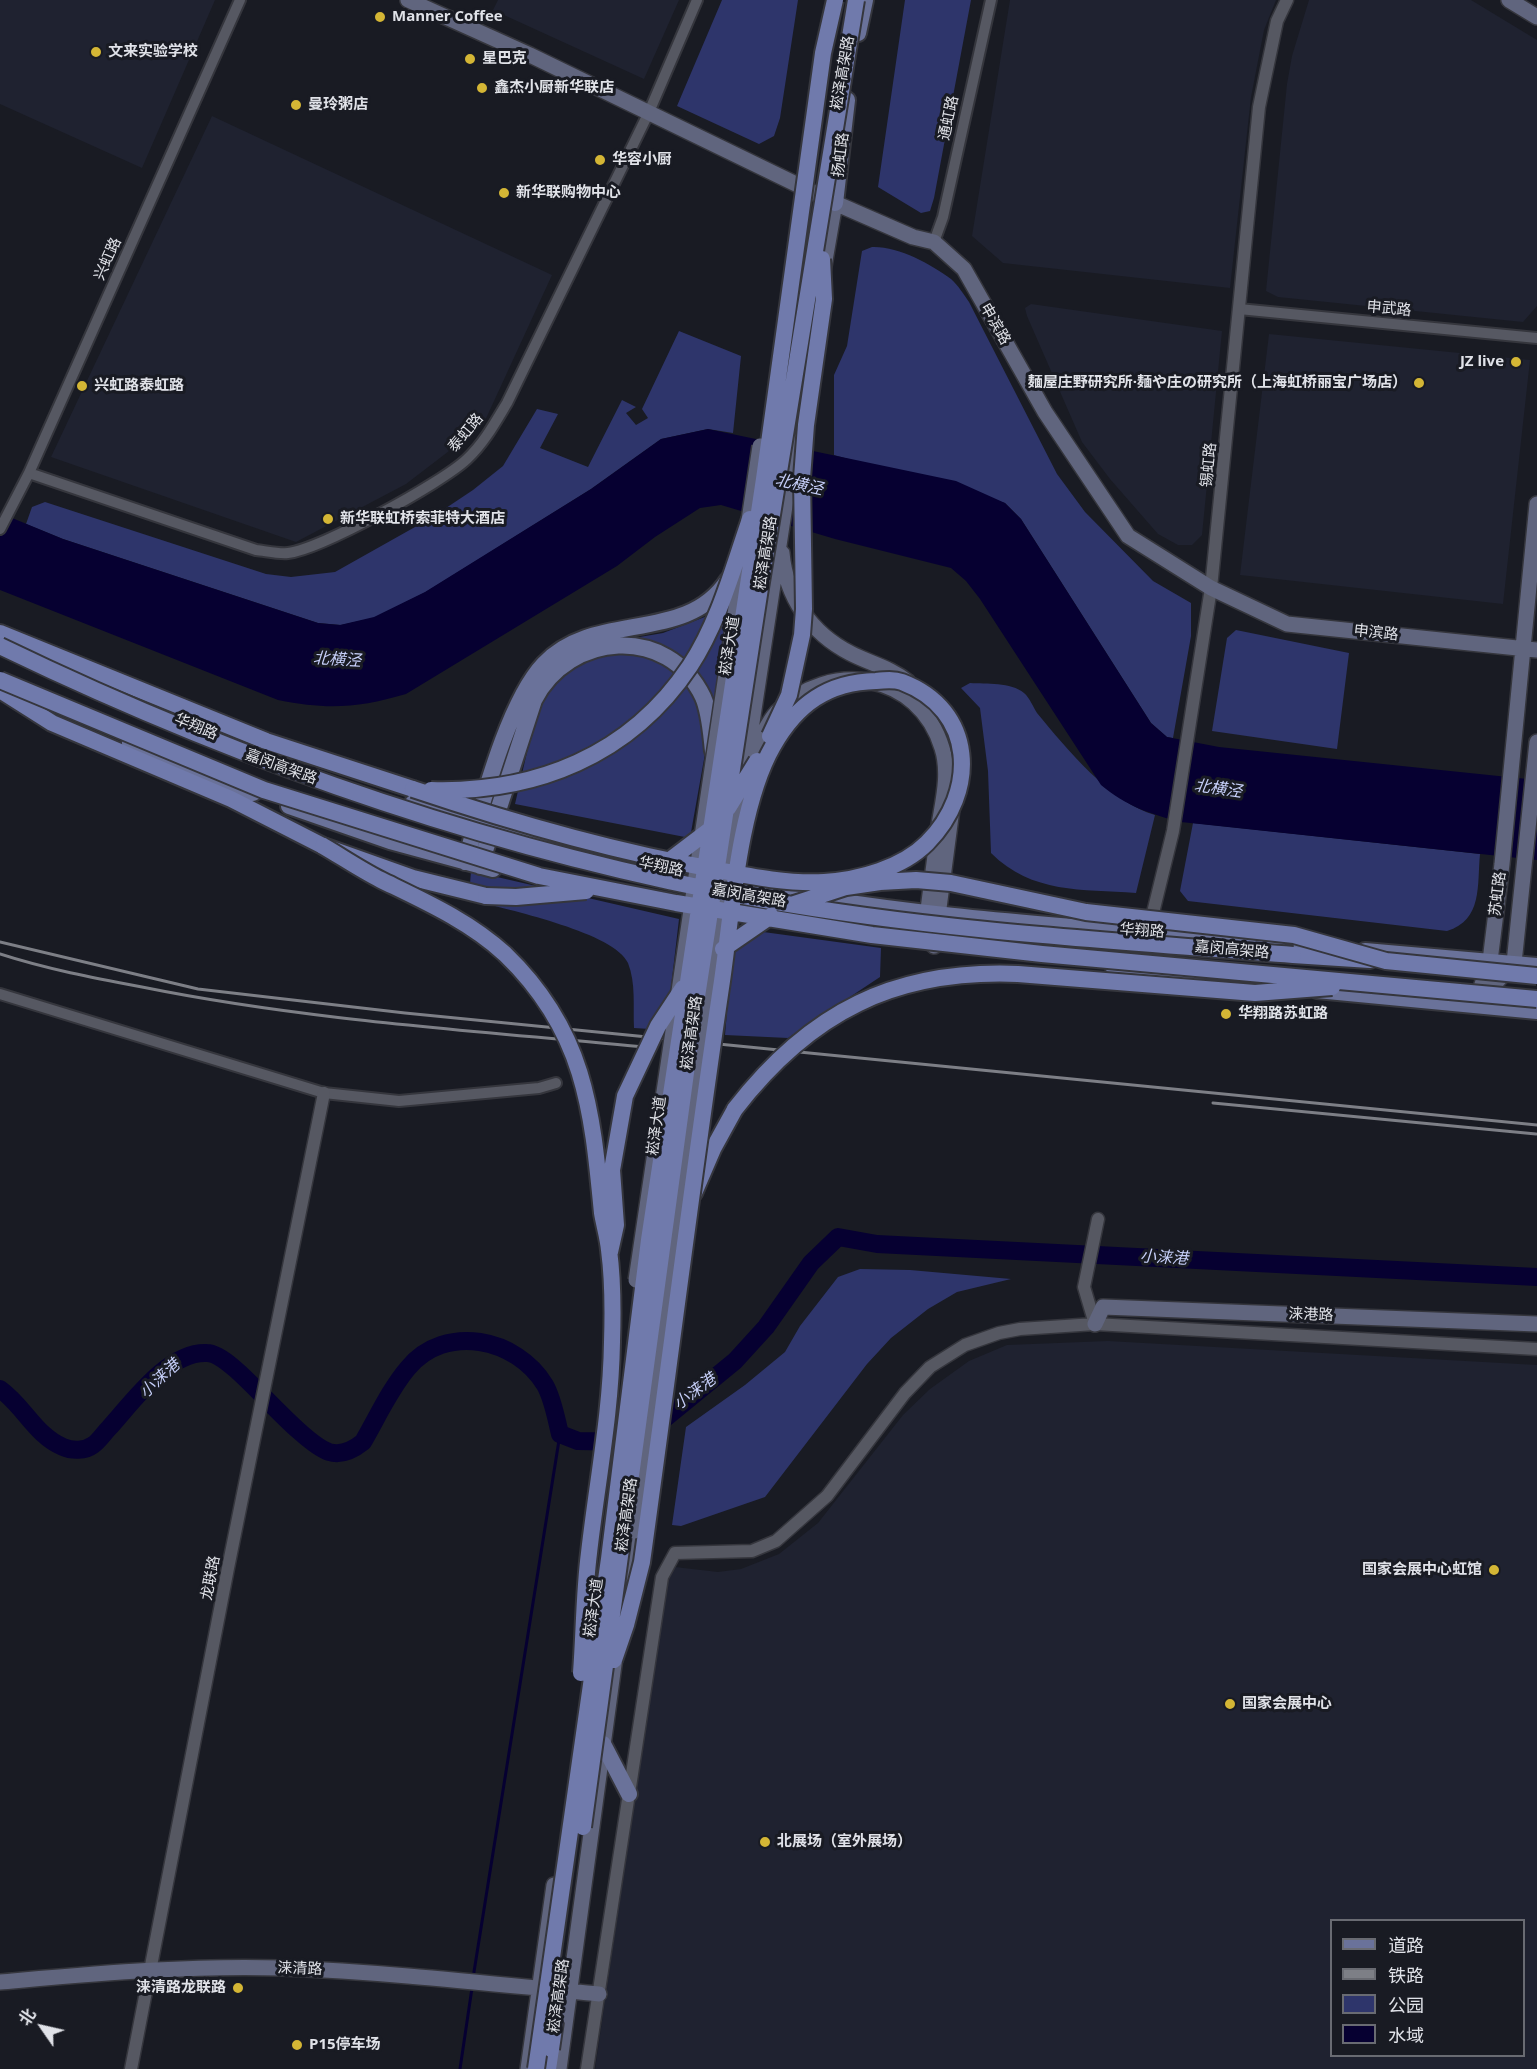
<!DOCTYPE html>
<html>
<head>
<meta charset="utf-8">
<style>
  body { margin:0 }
  #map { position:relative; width:1537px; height:2069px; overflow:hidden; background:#191b23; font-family:"Open Sans","Noto Sans SC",sans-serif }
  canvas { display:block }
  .legend { position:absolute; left:1330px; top:1919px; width:195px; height:138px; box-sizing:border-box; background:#191b23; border:2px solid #696b72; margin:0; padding:8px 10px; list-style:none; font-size:18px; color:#e0e2e8 }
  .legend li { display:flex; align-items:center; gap:12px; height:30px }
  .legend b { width:30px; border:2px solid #696b72 }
  .north { position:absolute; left:12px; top:1997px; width:60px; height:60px; -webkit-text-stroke:4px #191b23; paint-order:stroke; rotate:304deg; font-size:16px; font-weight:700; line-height:24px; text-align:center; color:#e0e2e8 }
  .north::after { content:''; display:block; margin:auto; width:21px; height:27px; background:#e0e2e8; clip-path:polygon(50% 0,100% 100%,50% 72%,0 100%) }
</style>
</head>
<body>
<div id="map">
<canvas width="1537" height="2069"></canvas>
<ul class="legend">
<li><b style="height:8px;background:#6a729a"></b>道路</li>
<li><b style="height:8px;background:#7d7f86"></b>铁路</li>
<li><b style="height:16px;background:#2e356b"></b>公园</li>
<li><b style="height:16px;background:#060031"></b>水域</li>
</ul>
<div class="north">北</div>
</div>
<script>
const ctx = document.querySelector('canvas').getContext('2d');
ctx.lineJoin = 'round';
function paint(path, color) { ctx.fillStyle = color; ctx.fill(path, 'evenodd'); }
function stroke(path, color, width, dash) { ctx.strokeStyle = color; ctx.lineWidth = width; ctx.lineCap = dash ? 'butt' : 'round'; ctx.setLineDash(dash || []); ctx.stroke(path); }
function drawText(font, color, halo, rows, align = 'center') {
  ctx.font = font + ' "Open Sans","Noto Sans SC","Noto Sans JP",sans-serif'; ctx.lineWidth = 6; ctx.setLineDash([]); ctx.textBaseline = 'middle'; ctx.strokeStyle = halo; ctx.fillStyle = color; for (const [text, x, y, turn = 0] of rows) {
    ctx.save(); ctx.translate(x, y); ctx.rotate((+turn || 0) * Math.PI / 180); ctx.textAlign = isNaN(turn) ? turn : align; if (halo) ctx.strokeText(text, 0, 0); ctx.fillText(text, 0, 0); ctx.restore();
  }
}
paint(new Path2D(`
  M0,0H215L142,168L0,104Z
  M498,0H679L644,79L493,10Z
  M1010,0H1276L1264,30L1251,97L1230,288L1003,263L972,236Z
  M1309,0H1471L1537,40V306L1523,322L1278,297L1266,291L1287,84L1292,56Z
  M212,116L552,275L483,425L406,484L296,542L51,457Z
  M1031,304L1222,331L1202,535L1192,545H1178L1158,534L1110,479L1082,442L1027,316L1025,308Z
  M1269,334L1530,360L1503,604L1240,575Z
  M1108,1341L1537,1365V2069H595L667,1578L675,1567L718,1572L741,1569L779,1554L818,1523L903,1415L930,1389L969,1361L1007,1345ZM1332,1920H1524V2056H1332Z`), '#1f2230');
paint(new Path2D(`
  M722,0H798L780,118L774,136L759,144L677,106Z
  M905,0H971L934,198L930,211L921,213L878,187Z
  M872,247C898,246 931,264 951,279C958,285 964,295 969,302L1057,474L1085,512L1153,581L1191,603V636L1173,738L1167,737L1151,723L1021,519L1005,503L834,455V375L847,346L862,251Z
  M679,331L741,356L733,433L708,429L661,439L591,489L426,592L374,618L341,625L318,623L63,539L26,524L32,507L45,502L266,574L291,577L335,572L431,518L473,490L503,466L537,409L558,414L540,448L588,467L622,400L636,407L626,413L636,425L648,418L642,409Z
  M731,607L690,838L515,804L534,722L543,696L570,670L622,640L663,633Z
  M1236,630L1349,653L1337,749L1212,731L1227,638Z
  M970,683C986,684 1011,682 1024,693C1030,698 1033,707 1037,713C1066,748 1111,803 1155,815L1136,893C1082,889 1032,894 991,853L988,771L980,708L961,688Z
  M1193,823L1480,854C1477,885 1483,920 1447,931L1188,901L1180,891Z
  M471,871L679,919L666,1030L634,1028C633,1007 636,983 628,963C615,933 512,911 480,902L470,884Z
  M734,928L881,948L880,977L788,1038L725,1035Z
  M860,1269L910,1270L1011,1279L957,1292L928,1309L891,1338L867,1364L765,1497L681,1526L672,1525L686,1427L745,1385L785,1352L800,1326L838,1277Z`), '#2e356b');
paint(new Path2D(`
  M708,429L956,481L1005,503L1021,519L1151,723L1167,737L1219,747L1537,780V860L1181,822C1150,814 1126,806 1101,785L980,599L966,581L951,568L835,539L721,505L700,508L655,537L617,566L406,694C359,708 327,710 278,700L0,590V513L63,539L318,623L340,625L374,617L425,592L591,489L661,439Z`), '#060031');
stroke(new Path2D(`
  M473,1978L560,1434
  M460,2069L472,1988`), '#060031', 3);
stroke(new Path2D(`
  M0,1389C24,1406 35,1435 63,1447C72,1451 85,1451 93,1445C99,1441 104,1433 109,1428C132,1403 168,1351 207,1353C216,1353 227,1362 234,1368C257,1387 305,1444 329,1452C342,1456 353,1450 363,1442C377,1418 390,1389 408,1368C445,1323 517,1338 545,1385C553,1399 556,1418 560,1434L578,1441L630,1442L658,1424L735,1361L766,1327L811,1263L838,1237L877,1244L1537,1277`), '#060031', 18);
const minor = new Path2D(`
  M934,242L943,217L991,0
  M1239,309L1537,338
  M29,473L256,550C266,551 278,554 288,553C321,549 442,483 467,459C484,443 495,423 507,403L649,112L697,0
  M0,529L29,473L240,0
  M0,994L324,1093L399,1101L539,1088L556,1083`);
const tertiary = new Path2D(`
  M1150,925L1173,831L1211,588L1259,107L1277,21L1287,0
  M1095,1324L1084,1287L1098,1219
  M131,2069L228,1568L324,1093
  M587,2069L662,1577L675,1553L752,1551L776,1541L827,1496L905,1393L930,1367L965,1345L999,1333L1020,1329L1095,1324L1537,1349`);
const secondary = new Path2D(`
  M408,0L530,55L835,203L913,237L934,242L964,269L1045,412L1128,536L1211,588L1287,624L1537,650
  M1509,0L1537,17
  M823,272L835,203
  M782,553C786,597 811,633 850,653C869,663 891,668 908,682
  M749,765C757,749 765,725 777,712C830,659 919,672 942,748C950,773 943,800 939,825C935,858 930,892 926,925
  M744,775L804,381
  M934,946L952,809
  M1479,1001L1514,963L1537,742
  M1475,1005L1490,961L1502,864L1537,504
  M1095,1324L1103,1307L1537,1324
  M621,1620L634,1531
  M0,1982C93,1974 188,1965 282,1968C388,1972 493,1984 599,1994
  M528,2069L554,1885
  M559,2069L616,1650`);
const primary = new Path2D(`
  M858,33L865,0
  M835,203L847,100
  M130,743L253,793
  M413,803L493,827L631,860
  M289,806L390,841L493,869
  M465,862C481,809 507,703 544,664C594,610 686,645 728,580
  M480,866L534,700C569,632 668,624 703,697C710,713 711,734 713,751
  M721,880C917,922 1119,929 1318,946
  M1365,951L1537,966
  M1114,968L1282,986
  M1317,990L1537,1011
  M603,1744L629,1794`);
const trunk = new Path2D(`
  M0,633L266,741L413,789
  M0,690L52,723L231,799L323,846L413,878L486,896
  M1293,955L1370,960
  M694,1193L713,1149L735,1109
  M548,2069L551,2049`);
stroke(minor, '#35363d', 14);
stroke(tertiary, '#35363d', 15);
stroke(secondary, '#35363d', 18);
stroke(primary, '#35363d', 20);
stroke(trunk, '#35363d', 20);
stroke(minor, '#565862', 10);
stroke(tertiary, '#565862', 12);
stroke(secondary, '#60657e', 15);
stroke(primary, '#6a729a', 16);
stroke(trunk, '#707aac', 16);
stroke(new Path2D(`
  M0,942L198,989L405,1013L1537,1125
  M0,954C46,969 94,978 142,987C310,1021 482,1031 652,1048
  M1213,1103L1536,1134`), '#7d7f86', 3);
const secondaryBridge = new Path2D(`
  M636,1280L760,446
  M634,1531L702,1032L742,786`);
const trunkBridge = new Path2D(`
  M0,646C242,763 499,852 764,900C938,931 1117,941 1293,955
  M0,680L264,790L539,876L676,903L872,935L1042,954L1537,999
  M770,736L789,695L802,635L804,609L802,478L806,425L824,299L822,259
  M413,789C511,822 611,851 713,869C749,876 787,884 824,882C859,880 902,868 927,843C978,792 976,710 902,682C894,679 885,680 876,681C828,682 797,704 773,746C739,805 732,912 722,981C693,1174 669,1369 642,1562L626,1625L614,1660
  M431,790C535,793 630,756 690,666C719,622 733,568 750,519
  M728,808L757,761
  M323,846C342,857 361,870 381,880C424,901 469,921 505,954C585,1031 592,1109 602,1213C604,1225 608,1238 609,1250C613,1280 613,1312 612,1342C611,1413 597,1482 589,1553C584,1592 584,1633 581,1673
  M666,863L712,828
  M486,896L516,897L586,891
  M794,904L846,887L880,882L916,880L951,883L1086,912L1294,935L1386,961L1537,976
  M723,949L771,916
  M735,1109C810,1012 895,969 1018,974L1255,993L1332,987
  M610,1252L616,1225L612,1170L625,1096L658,1026L683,988
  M583,1827L692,1029L760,588L856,0
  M551,2049L555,2021
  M536,2069L609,1559L649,1240L764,479L823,53L835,0`);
stroke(secondaryBridge, '#35363d', 18, []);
stroke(trunkBridge, '#35363d', 20, []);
stroke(secondaryBridge, '#60657e', 15);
stroke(trunkBridge, '#707aac', 16);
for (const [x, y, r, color] of [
  [380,17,6,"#d4b635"],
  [96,52,6,"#d4b635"],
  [470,59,6,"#d4b635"],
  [482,88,6,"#d4b635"],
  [296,105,6,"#d4b635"],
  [600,160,6,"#d4b635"],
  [504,193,6,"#d4b635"],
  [1516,362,6,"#d4b635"],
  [1419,383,6,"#d4b635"],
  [82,386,6,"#d4b635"],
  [328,519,6,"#d4b635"],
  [1226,1014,6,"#d4b635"],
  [1494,1570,6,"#d4b635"],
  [1230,1704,6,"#d4b635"],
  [765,1842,6,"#d4b635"],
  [238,1988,6,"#d4b635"],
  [297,2045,6,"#d4b635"]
]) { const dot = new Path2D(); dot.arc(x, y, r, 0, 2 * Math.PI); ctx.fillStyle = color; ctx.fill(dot); stroke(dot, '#191b23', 2); }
drawText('bold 15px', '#e0e2e8', '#191b23', [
  ["Manner Coffee",392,17],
  ["文来实验学校",108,52],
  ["星巴克",482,59],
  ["鑫杰小厨新华联店",494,88],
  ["曼玲粥店",308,105],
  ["华容小厨",612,160],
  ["新华联购物中心",516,193],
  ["JZ live",1504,362,"right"],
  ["麺屋庄野研究所·麺や庄の研究所（上海虹桥丽宝广场店）",1407,383,"right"],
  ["兴虹路泰虹路",94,386],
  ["新华联虹桥索菲特大酒店",340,519],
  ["华翔路苏虹路",1238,1014],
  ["国家会展中心虹馆",1482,1570,"right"],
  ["国家会展中心",1242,1704],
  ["北展场（室外展场）",777,1842],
  ["涞清路龙联路",226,1988,"right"],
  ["P15停车场",309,2045]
], 'left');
drawText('15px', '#e0e2e8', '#191b23', [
  ["崧泽高架路",843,73,-80],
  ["通虹路",949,118,-78],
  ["扬虹路",841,155,-83],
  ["兴虹路",108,259,-66],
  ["申武路",1389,309,5],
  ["申滨路",995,324,60],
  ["泰虹路",466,433,-50],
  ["锡虹路",1209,465,-84],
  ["崧泽高架路",766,553,-81],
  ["申滨路",1376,633,6],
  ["崧泽大道",730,646,-81],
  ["华翔路",196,727,23],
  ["嘉闵高架路",281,767,20],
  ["华翔路",661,867,12],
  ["苏虹路",1498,894,-83],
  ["嘉闵高架路",749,896,10],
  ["华翔路",1142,931,4],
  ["嘉闵高架路",1232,950,5],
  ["崧泽高架路",692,1033,-82],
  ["崧泽大道",657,1126,-82],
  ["涞港路",1311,1315,2],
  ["崧泽高架路",627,1515,-82],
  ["龙联路",211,1578,-79],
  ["崧泽大道",594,1608,-82],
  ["涞清路",300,1969,2],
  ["崧泽高架路",559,1996,-82]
]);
drawText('italic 16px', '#c6cff9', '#191b23', [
  ["北横泾",799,485,12],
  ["北横泾",337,660,4],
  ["北横泾",1218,789,8],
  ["小涞港",1164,1258,3],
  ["小涞港",160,1379,-43],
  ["小涞港",695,1392,-37]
]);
</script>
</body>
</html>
